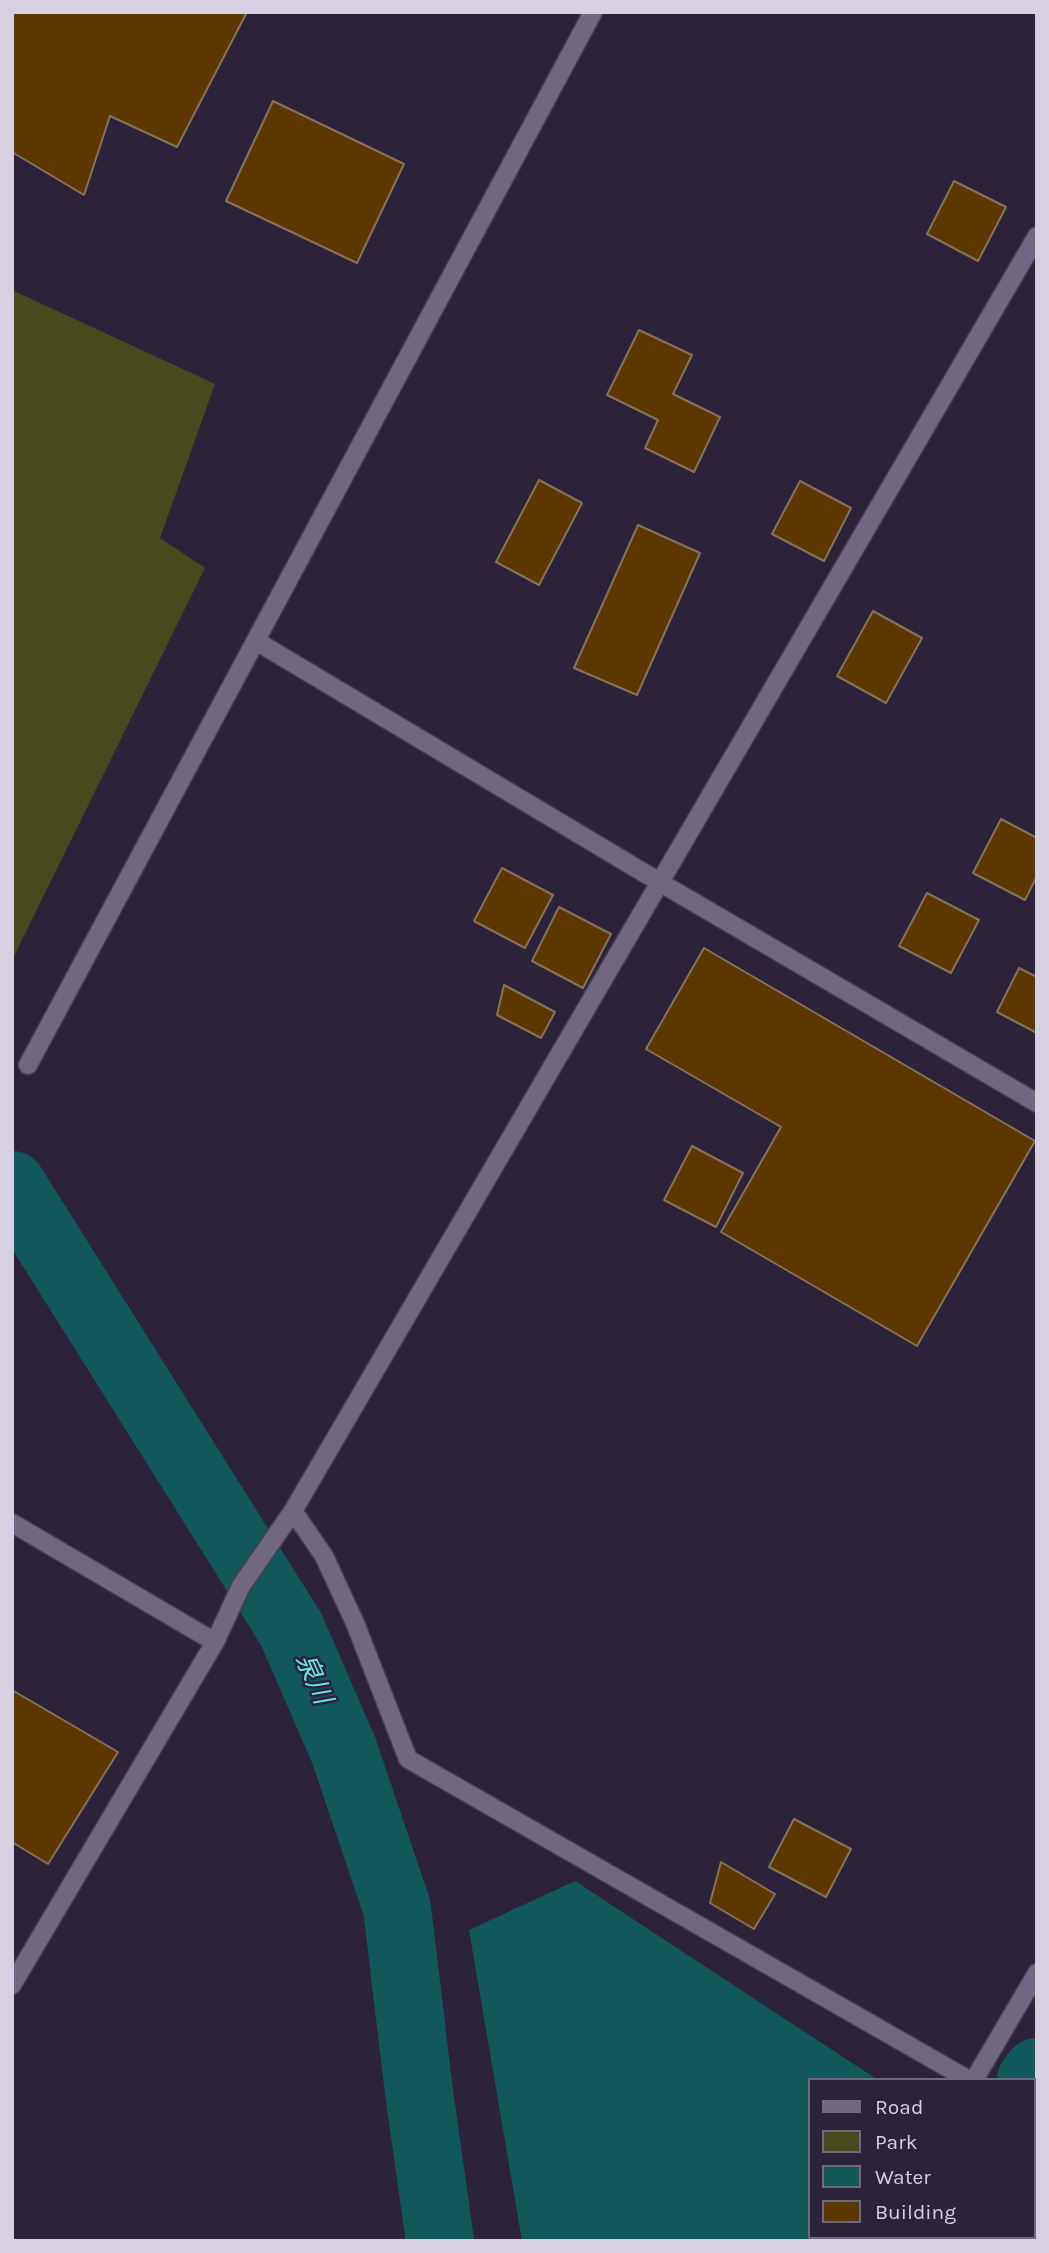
<!DOCTYPE html>
<html>
<head>
<meta charset="utf-8">
<style>
  body { margin:0 }
  #map { position:relative; width:1049px; height:2253px; overflow:hidden; background:#2c233a; font-family:Karla,sans-serif }
  canvas { display:block }
  .frame { position:absolute; inset:0; border:14px solid #d6d0e0; pointer-events:none }
  .legend { position:absolute; left:808px; top:2078px; width:228px; height:161px; box-sizing:border-box; background:#2c233a; border:2px solid #70687c; margin:0; padding:9px 12px; list-style:none; font-size:21px; color:#d6d0e0 }
  .legend li { display:flex; align-items:center; gap:14px; height:35px }
  .legend b { width:35px; border:2px solid #70687c }
</style>
</head>
<body>
<div id="map">
<canvas width="1049" height="2253"></canvas>
<div class="frame"></div>
<ul class="legend">
<li><b style="height:9px;background:#716782"></b>Road</li>
<li><b style="height:19px;background:#464a1d"></b>Park</li>
<li><b style="height:19px;background:#11585a"></b>Water</li>
<li><b style="height:19px;background:#5c3800"></b>Building</li>
</ul>
</div>
<script>
const ctx = document.querySelector('canvas').getContext('2d');
ctx.lineJoin = 'round';
function paint(path, color) { ctx.fillStyle = color; ctx.fill(path, 'evenodd'); }
function stroke(path, color, width, dash) { ctx.strokeStyle = color; ctx.lineWidth = width; ctx.lineCap = dash ? 'butt' : 'round'; ctx.setLineDash(dash || []); ctx.stroke(path); }
function drawText(font, color, halo, rows, align = 'center') {
  ctx.font = font + ' Karla,"Noto Sans JP",sans-serif'; ctx.lineWidth = 5; ctx.setLineDash([]); ctx.textBaseline = 'middle'; ctx.strokeStyle = halo; ctx.fillStyle = color; for (const [text, x, y, turn = 0] of rows) {
    ctx.save(); ctx.translate(x, y); ctx.rotate((+turn || 0) * Math.PI / 180); ctx.textAlign = isNaN(turn) ? turn : align; if (halo) ctx.strokeText(text, 0, 0); ctx.fillText(text, 0, 0); ctx.restore();
  }
}
paint(new Path2D(`
  M12,290L215,384L160,538L205,568L14,956H12Z`), '#464a1d');
paint(new Path2D(`
  M575,1881L878,2080H809V2237H864L862,2241H522L469,1930Z`), '#11585a');
stroke(new Path2D(`
  M12,1185L291,1629L344,1751L397,1908L419,2092L440,2241
  M1031,2080L1037,2072
  M915,2241L917,2237`), '#11585a', 68);
const building = new Path2D(`
  M12,12H247L177,147L110,116L84,195L12,152Z
  M273,101L404,164L357,263L226,201Z
  M954,181L1006,207L978,261L927,234Z
  M639,330L692,355L673,394L720,417L694,472L645,448L658,420L607,395Z
  M539,480L582,503L539,585L496,562Z
  M800,481L851,508L824,561L772,534Z
  M638,525L700,553L637,695L574,668Z
  M873,611L922,638L886,703L837,676Z
  M1001,819L1037,838V876L1025,900L973,873Z
  M502,868L553,895L525,948L474,921Z
  M927,893L979,920L951,973L899,946Z
  M559,907L611,934L583,988L532,961Z
  M704,948L1035,1141L917,1346L721,1232L781,1127L646,1049Z
  M1019,968L1037,977V1033L997,1012Z
  M504,985L555,1012L541,1038L497,1015Z
  M692,1146L743,1173L716,1227L664,1200Z
  M12,1690L118,1752L48,1864L12,1842Z
  M794,1819L851,1849L826,1897L769,1867Z
  M721,1862L775,1894L754,1929L710,1903Z`);
paint(building, '#5c3800');
stroke(building, '#86725a', 2);
const minor = new Path2D(`
  M256,641L661,883L1037,1103
  M28,1065L593,12
  M293,1511L324,1556L355,1623L408,1759L969,2080
  M12,1523L215,1642
  M12,1985L215,1642L241,1586L293,1511L1037,236
  M974,2080L1037,1973
  M1033,2117L1037,2119
  M1033,2147L1037,2142
  M968,2241L970,2237`);
stroke(minor, '#463e52', 21);
stroke(minor, '#716782', 18);
drawText('italic 26px', '#67e7ea', '#2c233a', [
  ["泉川",313,1679,66]
]);
</script>
</body>
</html>
